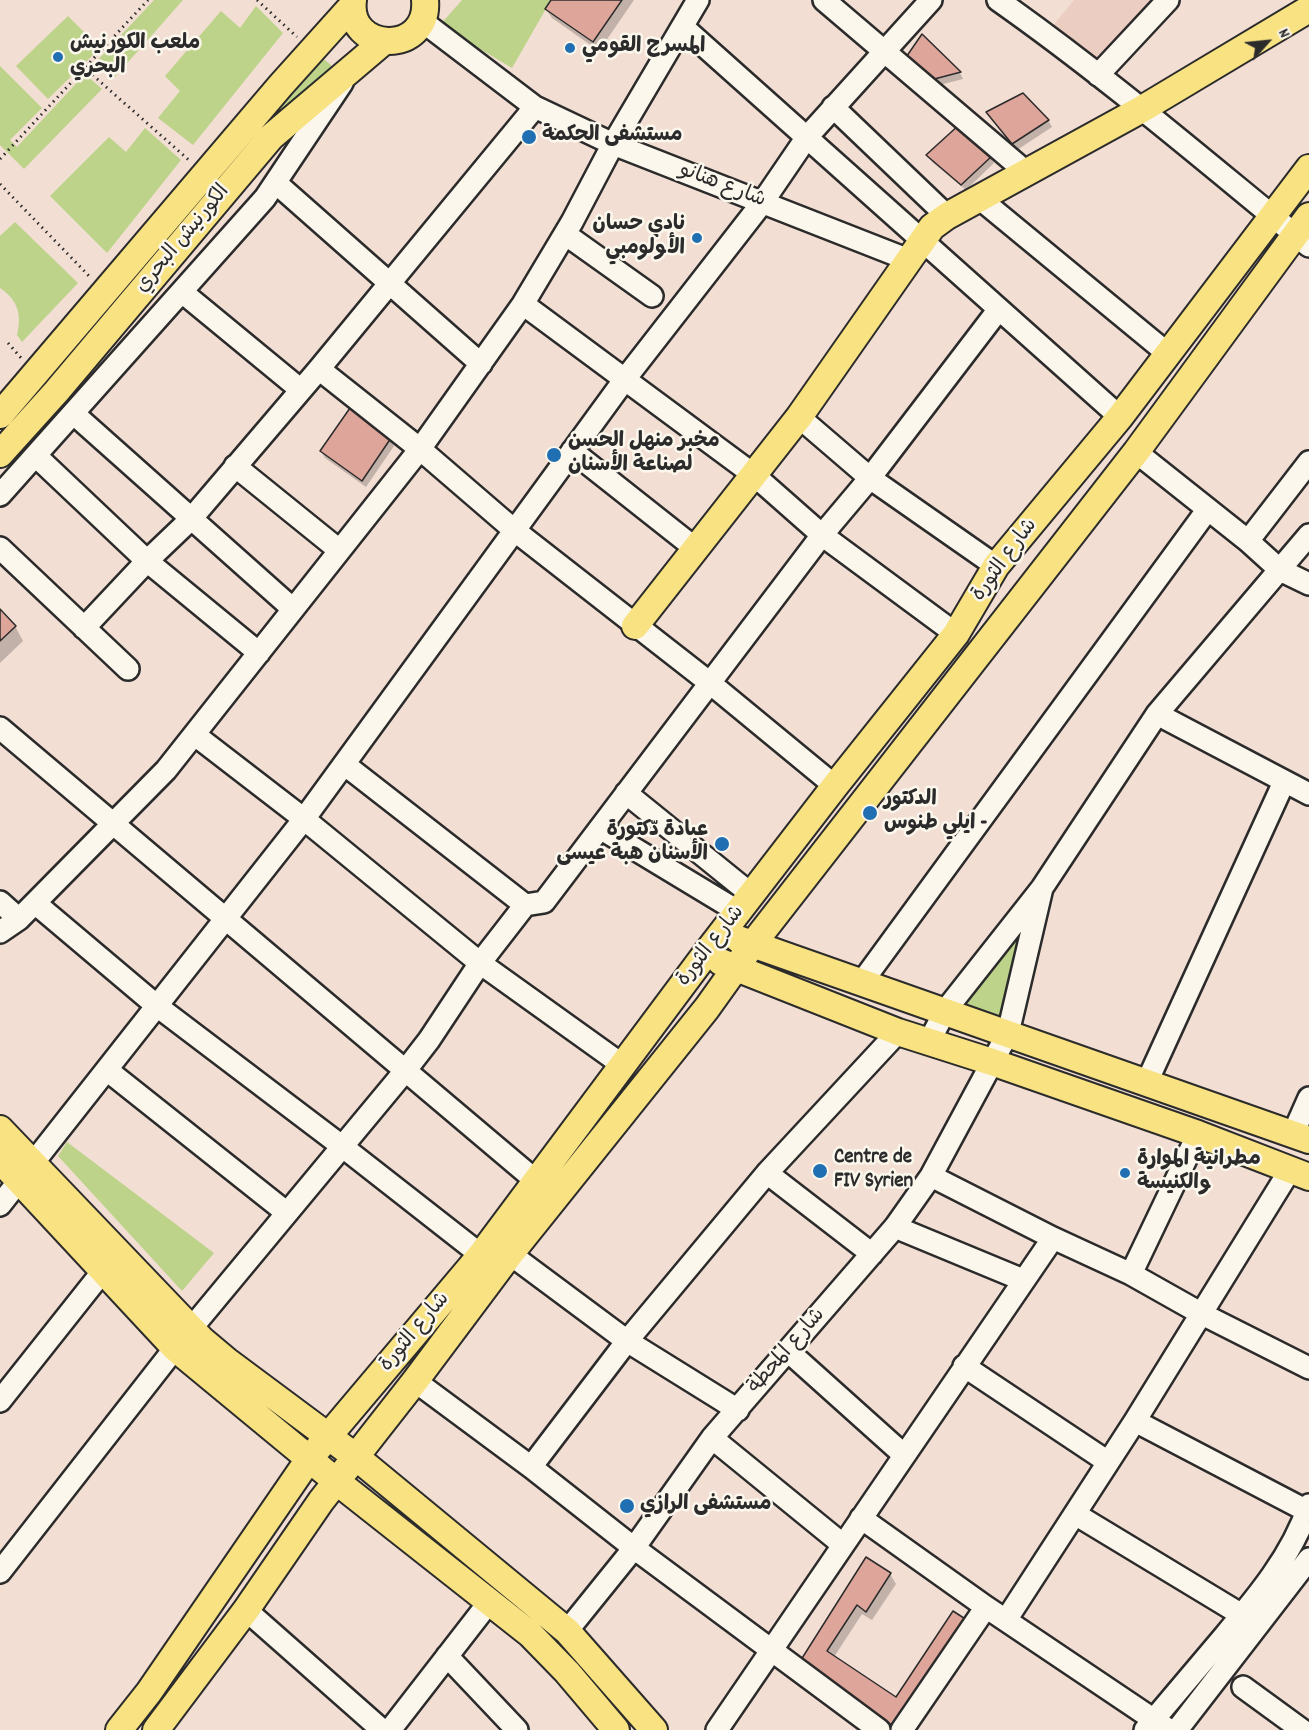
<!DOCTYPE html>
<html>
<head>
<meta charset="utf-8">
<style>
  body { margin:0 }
  #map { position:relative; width:1309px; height:1730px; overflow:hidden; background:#f2ded3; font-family:Dekko,sans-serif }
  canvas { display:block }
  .north { position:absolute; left:1237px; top:12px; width:60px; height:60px; -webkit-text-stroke:4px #fbf7ec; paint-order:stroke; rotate:63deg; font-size:16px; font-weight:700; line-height:24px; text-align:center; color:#2b2b2b }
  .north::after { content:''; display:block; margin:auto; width:21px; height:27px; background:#2b2b2b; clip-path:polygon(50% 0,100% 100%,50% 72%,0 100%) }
</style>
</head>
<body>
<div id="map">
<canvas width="1309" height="1730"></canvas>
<div class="north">N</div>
</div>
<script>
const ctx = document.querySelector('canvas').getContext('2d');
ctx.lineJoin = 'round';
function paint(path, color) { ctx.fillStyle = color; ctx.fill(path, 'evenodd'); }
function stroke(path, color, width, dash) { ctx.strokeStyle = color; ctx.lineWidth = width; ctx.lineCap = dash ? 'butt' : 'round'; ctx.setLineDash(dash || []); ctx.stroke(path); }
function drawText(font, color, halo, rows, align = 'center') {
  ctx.font = font + ' Dekko,"Playpen Sans Arabic",sans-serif'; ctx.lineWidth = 5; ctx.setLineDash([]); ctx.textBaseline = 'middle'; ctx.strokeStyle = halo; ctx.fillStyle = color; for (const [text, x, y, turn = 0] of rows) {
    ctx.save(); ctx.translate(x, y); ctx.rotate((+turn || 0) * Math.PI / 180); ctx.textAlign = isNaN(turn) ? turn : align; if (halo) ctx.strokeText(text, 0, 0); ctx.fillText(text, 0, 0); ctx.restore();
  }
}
paint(new Path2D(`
  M1074,0H1168L1098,75L1046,34Z`), '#eccdc2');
paint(new Path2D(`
  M154,0H183L114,78L96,62Z
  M462,0H551L512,68L440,25Z
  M256,6L283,33L193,145L158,118L180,91L165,76L221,11L240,28Z
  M68,16L100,48L48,99L16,66Z
  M320,56L331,65L338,80L265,144L246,126Z
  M0,66L42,108L10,140L17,147L85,74L102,89L24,169L0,145Z
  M145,128L181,160L107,253L50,196L109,137L126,152Z
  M15,222L78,283L22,342L17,335C22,315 18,300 0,288V236Z
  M1034,908L1007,1021L957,1004Z
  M67,1142L214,1253L182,1291L58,1156Z`), '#bcd389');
paint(new Path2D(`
  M553,0H634L599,51L552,18L546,9Z
  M923,37L960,73L963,79L928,88Z
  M992,119L1048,120L1052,127L1017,150Z
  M928,156L990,157L994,163L966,190L932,162Z
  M390,439L394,446L366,487L325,458L321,451Z
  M0,611L15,626L23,641L0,663Z
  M866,1559L890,1574L896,1584L872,1620L862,1614L834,1657L908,1730H891L806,1673Z`), '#0003');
const building = new Path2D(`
  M551,0H622L593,42L545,9Z
  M922,34L961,72L923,82L902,63Z
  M1023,93L1049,120L1012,144L986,112Z
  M960,124L992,156L961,185L926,155Z
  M350,408L391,438L362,481L320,451Z
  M0,609L16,626L0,641Z
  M866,1557L891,1573L866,1612L857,1605L827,1651L896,1697L953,1611L970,1622L898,1729L799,1663Z`);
paint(building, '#dea59a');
stroke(building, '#2b2b2b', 1.5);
const minor = new Path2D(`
  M824,0L1026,172
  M998,0C1106,76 1207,163 1309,246
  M422,21L535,107L613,144L909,260
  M683,27L1120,417
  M1098,75L1168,0
  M833,107L947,216
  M276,183L481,364
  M979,198L1167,353
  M565,234L652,296
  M182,292L301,390
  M523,304L754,475L822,535L956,634
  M319,369L420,449L514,530L710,683L835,786
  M74,414L293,609
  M799,417L870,478L996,566
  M572,451L696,549
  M1136,452L1248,541L1280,570L1309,584
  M36,456L147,561L259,653
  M235,466L339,550
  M0,495L265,198L342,83
  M1248,541L1309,462
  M0,548L128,669
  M84,628L147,561L191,519L319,369L535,107
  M1157,714L1309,794
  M0,728L535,1180
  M195,735L304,819L480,963L621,1064
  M626,793L752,895
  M600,828L739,912
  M0,902L19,919
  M35,903L157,1006L343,1147L481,1255
  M525,905L544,902L822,535L870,478L999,309
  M0,932L19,919L166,770L420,449L523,304L572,222L613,144L698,0
  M862,982L1208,509
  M929,1042L945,1011L1042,888L1157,714L1309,535
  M107,1070L287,1213
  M1146,1084L1284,782
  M1293,1134L1309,1098
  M767,1173L872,1254
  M931,1176L1053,1238L1131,1274L1202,1314L1309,1368
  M0,1205L304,819L625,379L762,203L807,137L931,0
  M895,1227L1023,1280
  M510,1254L627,1341L738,1410
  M1131,1274L1198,1134
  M788,1351L904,1455
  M964,1366L1108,1462
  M415,1381L531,1467L634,1548L879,1730
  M0,1401L103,1271
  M1135,1421L1307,1511
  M712,1438L842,1544
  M531,1467L627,1341L767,1173L898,1032
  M1075,1514L1242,1615
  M861,1518L986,1607L1169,1730
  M0,1572L175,1348L405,1071L429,1040L480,963L525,905L344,764
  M246,1610L382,1730
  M1006,1620L1135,1421L1290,1170
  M567,1631L634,1548L712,1438L895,1227L931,1176L1008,1033L1042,888
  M447,1656L517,1730
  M1243,1687L1302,1730
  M390,1730L490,1601
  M717,1730L1053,1238
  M902,1730L986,1607
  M1145,1730C1169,1702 1192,1674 1216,1646C1252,1603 1291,1559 1309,1505
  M1177,1730L1309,1559`);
const major = new Path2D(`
  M353,0C346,53 430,56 425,0
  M0,415L281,85L352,6
  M0,454L56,392L271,137L383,42
  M635,626L799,417L932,227L947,216L1142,109L1309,9
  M738,939L1309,1140
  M721,962L898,1032L992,1062L1198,1134L1309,1177
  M0,1129L202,1340L227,1361L356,1457L567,1631L654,1730
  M0,1160L175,1348L336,1481L530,1634L567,1672L616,1730
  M119,1730L149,1692L309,1459L481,1255L704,956L835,786L956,634L996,566L1120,417L1309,168
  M156,1730L246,1610L321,1501L415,1381L510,1254L707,1008L752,945L1136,452L1309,216`);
stroke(minor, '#2b2b2b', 26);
stroke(major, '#2b2b2b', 30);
stroke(new Path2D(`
  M257,0L297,37
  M88,71L190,161
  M0,159L148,0
  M0,184L91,278
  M8,343L22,359`), '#2b2b2b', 3, [1.5, 4.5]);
stroke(minor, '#fbf7ec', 21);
stroke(major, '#f8e281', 26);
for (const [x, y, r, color] of [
  [570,48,6,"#1f6fb2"],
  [58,57,6,"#1f6fb2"],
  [529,137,8,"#1f6fb2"],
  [697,238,6,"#1f6fb2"],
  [554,455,8,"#1f6fb2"],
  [870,813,8,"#1f6fb2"],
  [722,844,8,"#1f6fb2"],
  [820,1171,8,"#1f6fb2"],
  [1125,1173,6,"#1f6fb2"],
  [627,1506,8,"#1f6fb2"]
]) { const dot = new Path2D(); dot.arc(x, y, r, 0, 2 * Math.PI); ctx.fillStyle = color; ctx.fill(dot); stroke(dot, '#fbf7ec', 2); }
drawText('bold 21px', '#2b2b2b', '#fbf7ec', [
  ["ملعب الكورنيش",70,45],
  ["البحري",70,69],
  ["المسرح القومي",582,48],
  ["مستشفى الحكمة",542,137],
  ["نادي حسان",685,226,"right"],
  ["الأولومبي",685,250,"right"],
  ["مخبر منهل الحسن",568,443],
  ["لصناعة الأسنان",568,467],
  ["الدكتور",884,801],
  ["ايلي طنوس -",884,825],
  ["عيادة دّكتورة",708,832,"right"],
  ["الأسنان هبة عيسى",708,856,"right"],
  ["Centre de",834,1159],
  ["FIV Syrien",834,1183],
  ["مطرانية الموارة",1137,1161],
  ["والكنيسة",1137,1185],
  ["مستشفى الرازي",640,1506]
], 'left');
drawText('21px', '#2b2b2b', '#fbf7ec', [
  ["شارع هنانو",722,187,21],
  ["الكورنيش البحري",184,240,-50],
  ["شارع الثورة",1006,561,-54],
  ["شارع الثورة",712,947,-52],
  ["شارع الثورة",416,1333,-50],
  ["شارع المحطة",788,1352,-49]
]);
</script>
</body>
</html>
